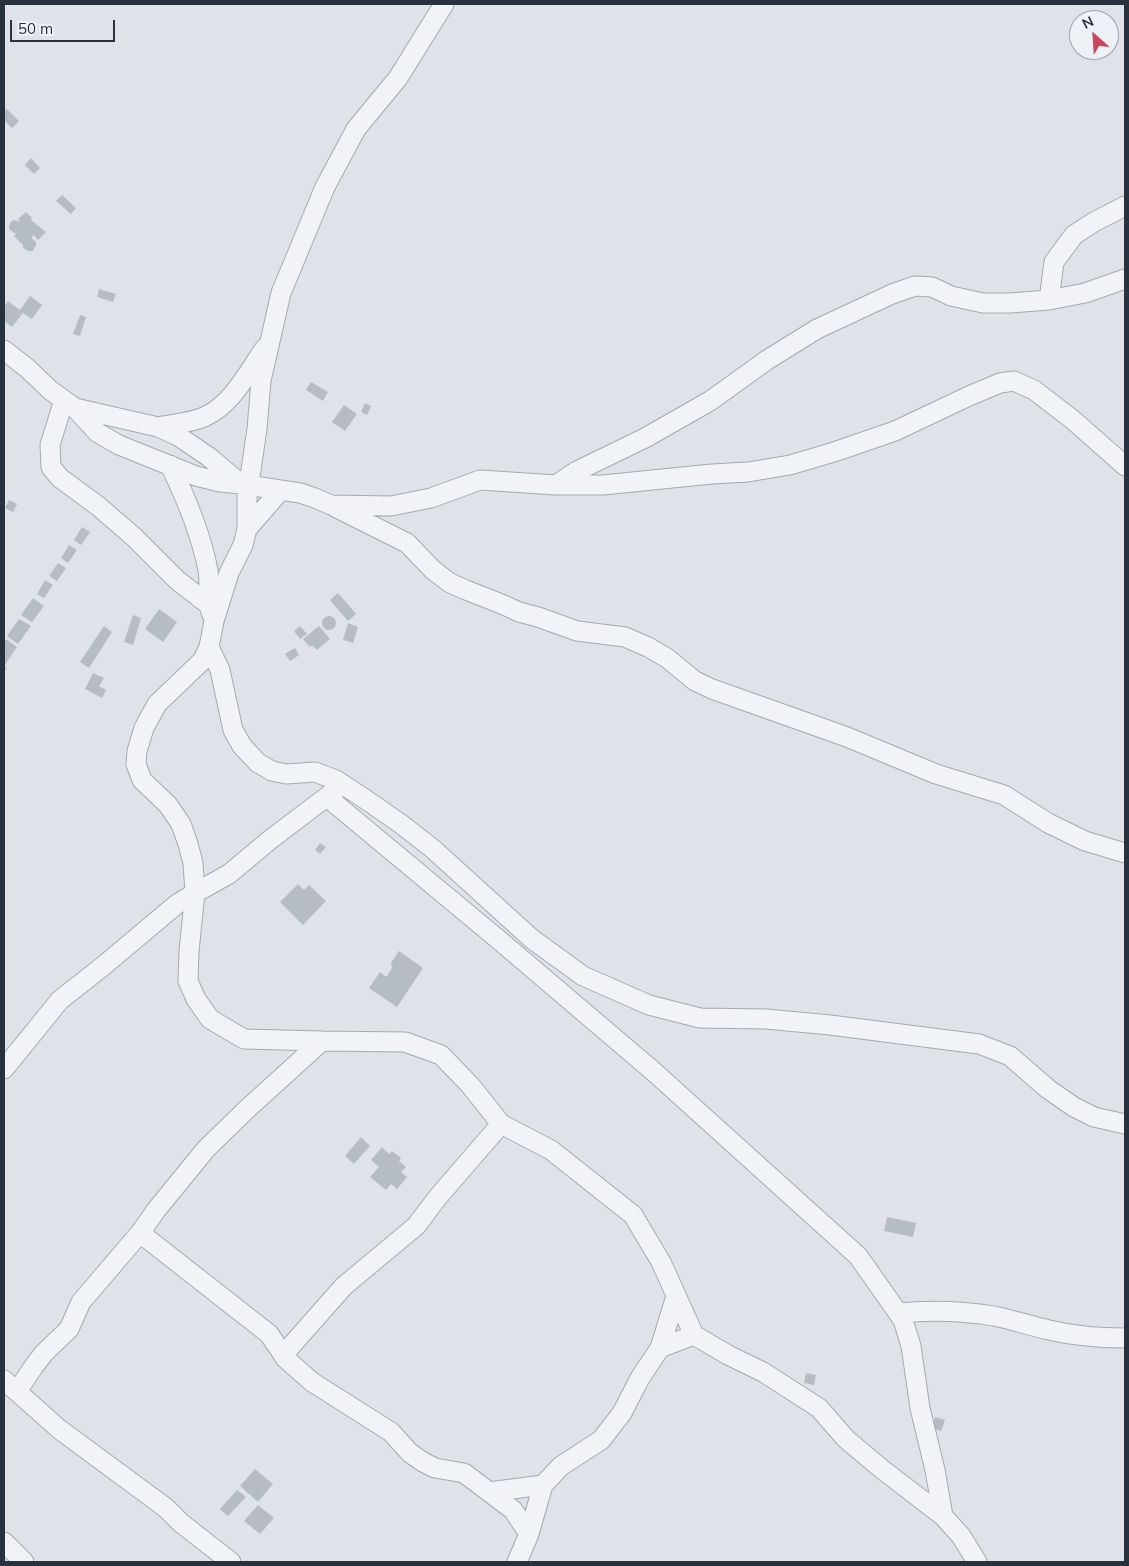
<!DOCTYPE html>
<html>
<head>
<meta charset="utf-8">
<style>
  body { margin:0 }
  #map { position:relative; width:1129px; height:1566px; overflow:hidden; background:#dfe2e8; font-family:Mulish,sans-serif }
  canvas { display:block }
  .frame { position:absolute; inset:0; border:5px solid #28313e; pointer-events:none }
  .north { position:absolute; left:1069px; top:10px; width:50px; height:50px; box-sizing:border-box; background:#eef1f5; border:1px solid #9fa4ac; border-radius:50%; rotate:334deg; font-size:14px; font-weight:700; line-height:20px; text-align:center; color:#28313e }
  .north::after { content:''; display:block; margin:auto; width:18px; height:22px; background:#cc455c; clip-path:polygon(50% 0,100% 100%,50% 72%,0 100%) }
  .scale { position:absolute; left:10px; top:20px; width:105px; height:22px; box-sizing:border-box; border:2px solid #28313e; border-top:0; padding-left:6px; font-size:15px; line-height:18px; white-space:nowrap; color:#28313e; -webkit-text-stroke:4px #eef1f5; paint-order:stroke }
</style>
</head>
<body>
<div id="map">
<canvas width="1129" height="1566"></canvas>
<div class="frame"></div>
<div class="north">N</div>
<div class="scale">50 m</div>
</div>
<script>
const ctx = document.querySelector('canvas').getContext('2d');
ctx.lineJoin = 'round';
function paint(path, color) { ctx.fillStyle = color; ctx.fill(path, 'evenodd'); }
function stroke(path, color, width, dash) { ctx.strokeStyle = color; ctx.lineWidth = width; ctx.lineCap = dash ? 'butt' : 'round'; ctx.setLineDash(dash || []); ctx.stroke(path); }
paint(new Path2D(`
  M7,109L19,121L12,128L4,120V111Z
  M31,158L40,168L34,174L25,165Z
  M62,195L76,208L71,214L56,201Z
  M26,212L32,218L31,220L46,232L38,240L34,235L31,238L36,242V245L33,251H29L23,248V245L14,236L16,234L10,230L9,227L10,223L13,220L20,222L18,219Z
  M99,289L116,294L113,302L97,297Z
  M30,296L42,305L32,319L23,313L12,327L4,321V307L8,301L20,310Z
  M80,315L86,317L80,336L73,334Z
  M311,382L328,392L323,401L306,390Z
  M365,403L371,406L367,415L361,412Z
  M344,405L357,414L345,431L332,422Z
  M9,500L17,504L13,512L5,508Z
  M82,527L90,532L81,545L74,540Z
  M69,545L77,550L68,563L61,558Z
  M58,563L66,568L57,581L49,576Z
  M45,580L53,585L44,598L37,594Z
  M338,593L356,614L348,621L330,600Z
  M33,598L44,606L32,622L21,615Z
  M159,609L177,622L163,642L145,629Z
  M133,615L141,618L133,645L124,642Z
  M322 623a7 7 0 1 1 14 0a7 7 0 1 1-14 0Z
  M19,619L31,626L18,644L7,636Z
  M348,623L358,627L353,643L343,640Z
  M104,626L112,632L89,668L80,662Z
  M300,626L307,634L300,639L294,631Z
  M319,626L330,639L317,650L312,645L310,647L303,639Z
  M6,639L17,647L4,666L7,668L4,673V642Z
  M295,648L299,655L290,661L285,654Z
  M93,673L104,678L99,686L106,690L102,698L85,689Z
  M320,843L326,847L320,854L315,850Z
  M298,884L304,890L309,885L326,901L303,925L280,902Z
  M399,951L423,968L397,1007L369,988L380,972L386,977L392,968L391,963Z
  M361,1137L370,1146L354,1164L345,1156Z
  M382,1147L389,1154L392,1151L401,1158L399,1161L406,1167L401,1172L407,1177L397,1189L391,1184L386,1190L370,1177L379,1167L371,1160Z
  M887,1217L916,1223L913,1237L884,1231Z
  M806,1373L816,1375L814,1385L804,1383Z
  M935,1417L945,1420L941,1431L932,1428Z
  M255,1469L273,1484L258,1502L240,1486Z
  M237,1490L246,1497L228,1516L220,1509Z
  M258,1505L274,1518L260,1534L244,1521Z`), '#b6bcc4');
const minor = new Path2D(`
  M1049,300L1054,262L1074,235L1094,222L1125,206
  M4,350L27,368L50,390L75,408L158,427L178,436L209,457L241,484L300,493L315,498L331,505L391,506L431,498L480,480L556,485L577,471L645,438L710,401L767,360L817,329L892,294L915,286L932,287L951,296L983,303H1010L1049,300L1085,293L1125,279
  M64,400L50,445L51,467L60,478L98,506L134,537L177,580L209,605
  M75,408L98,433L119,445L196,476L220,482L241,484
  M158,427C173,424 190,423 204,417C232,405 248,372 265,348
  M170,465C186,498 201,534 208,570C210,585 208,599 211,613
  M556,485H603L712,474L748,472L790,465L834,452L895,431L969,396L1000,383L1014,381L1034,390L1073,420L1125,466
  M335,507L407,543L433,570L450,583L466,590L504,605L519,612L538,617L577,631L625,637L648,647L667,658L695,681L712,689L847,737L936,774L1004,795L1048,823L1085,841L1125,853
  M247,529L280,491
  M209,647L220,670L233,730L242,746L258,763L272,771L286,774L315,772L336,780L365,799L401,824L433,849L532,939L583,976L649,1005L700,1018L766,1019L830,1025L979,1044L1010,1056L1048,1089L1074,1107L1094,1117L1125,1124
  M327,797L499,940L653,1071L858,1256L903,1320L911,1346L920,1408L935,1470L943,1516
  M322,1041L405,1042L441,1055L470,1085L501,1124L551,1150L633,1215L661,1262L694,1335L728,1355L763,1372L819,1408L846,1439L883,1470L943,1516L961,1536L977,1562
  M4,1069L60,1000L102,967L177,904L195,893L193,863L188,844L181,824L168,805L142,780L136,764L137,751L144,728L157,704L203,660L209,647L214,621L229,573L243,545L247,529V497L257,429L261,381L281,293L325,187L356,129L398,78L444,4
  M140,1233L269,1334L286,1359L312,1382L391,1432L410,1453L423,1462L435,1468L464,1473L513,1510L529,1534L517,1562
  M899,1313C930,1310 963,1311 994,1316C1013,1320 1031,1326 1049,1330C1074,1336 1100,1338 1125,1338
  M660,1348L676,1296
  M283,1355L344,1286L416,1226L438,1197L501,1124
  M4,1380L59,1429L166,1508L181,1523L231,1562
  M18,1390L34,1366L44,1353L69,1329L81,1302L140,1233L157,1209L206,1149L246,1110L322,1041L244,1039L210,1019L196,999L188,981L189,951L195,893L229,874L271,839L337,789
  M489,1492L543,1485
  M529,1534L543,1485L561,1466L601,1440L622,1413L640,1378L660,1348L694,1335
  M4,1542L24,1562`);
stroke(minor, '#a4a9b2', 21);
stroke(minor, '#f1f3f6', 19);
</script>
</body>
</html>
